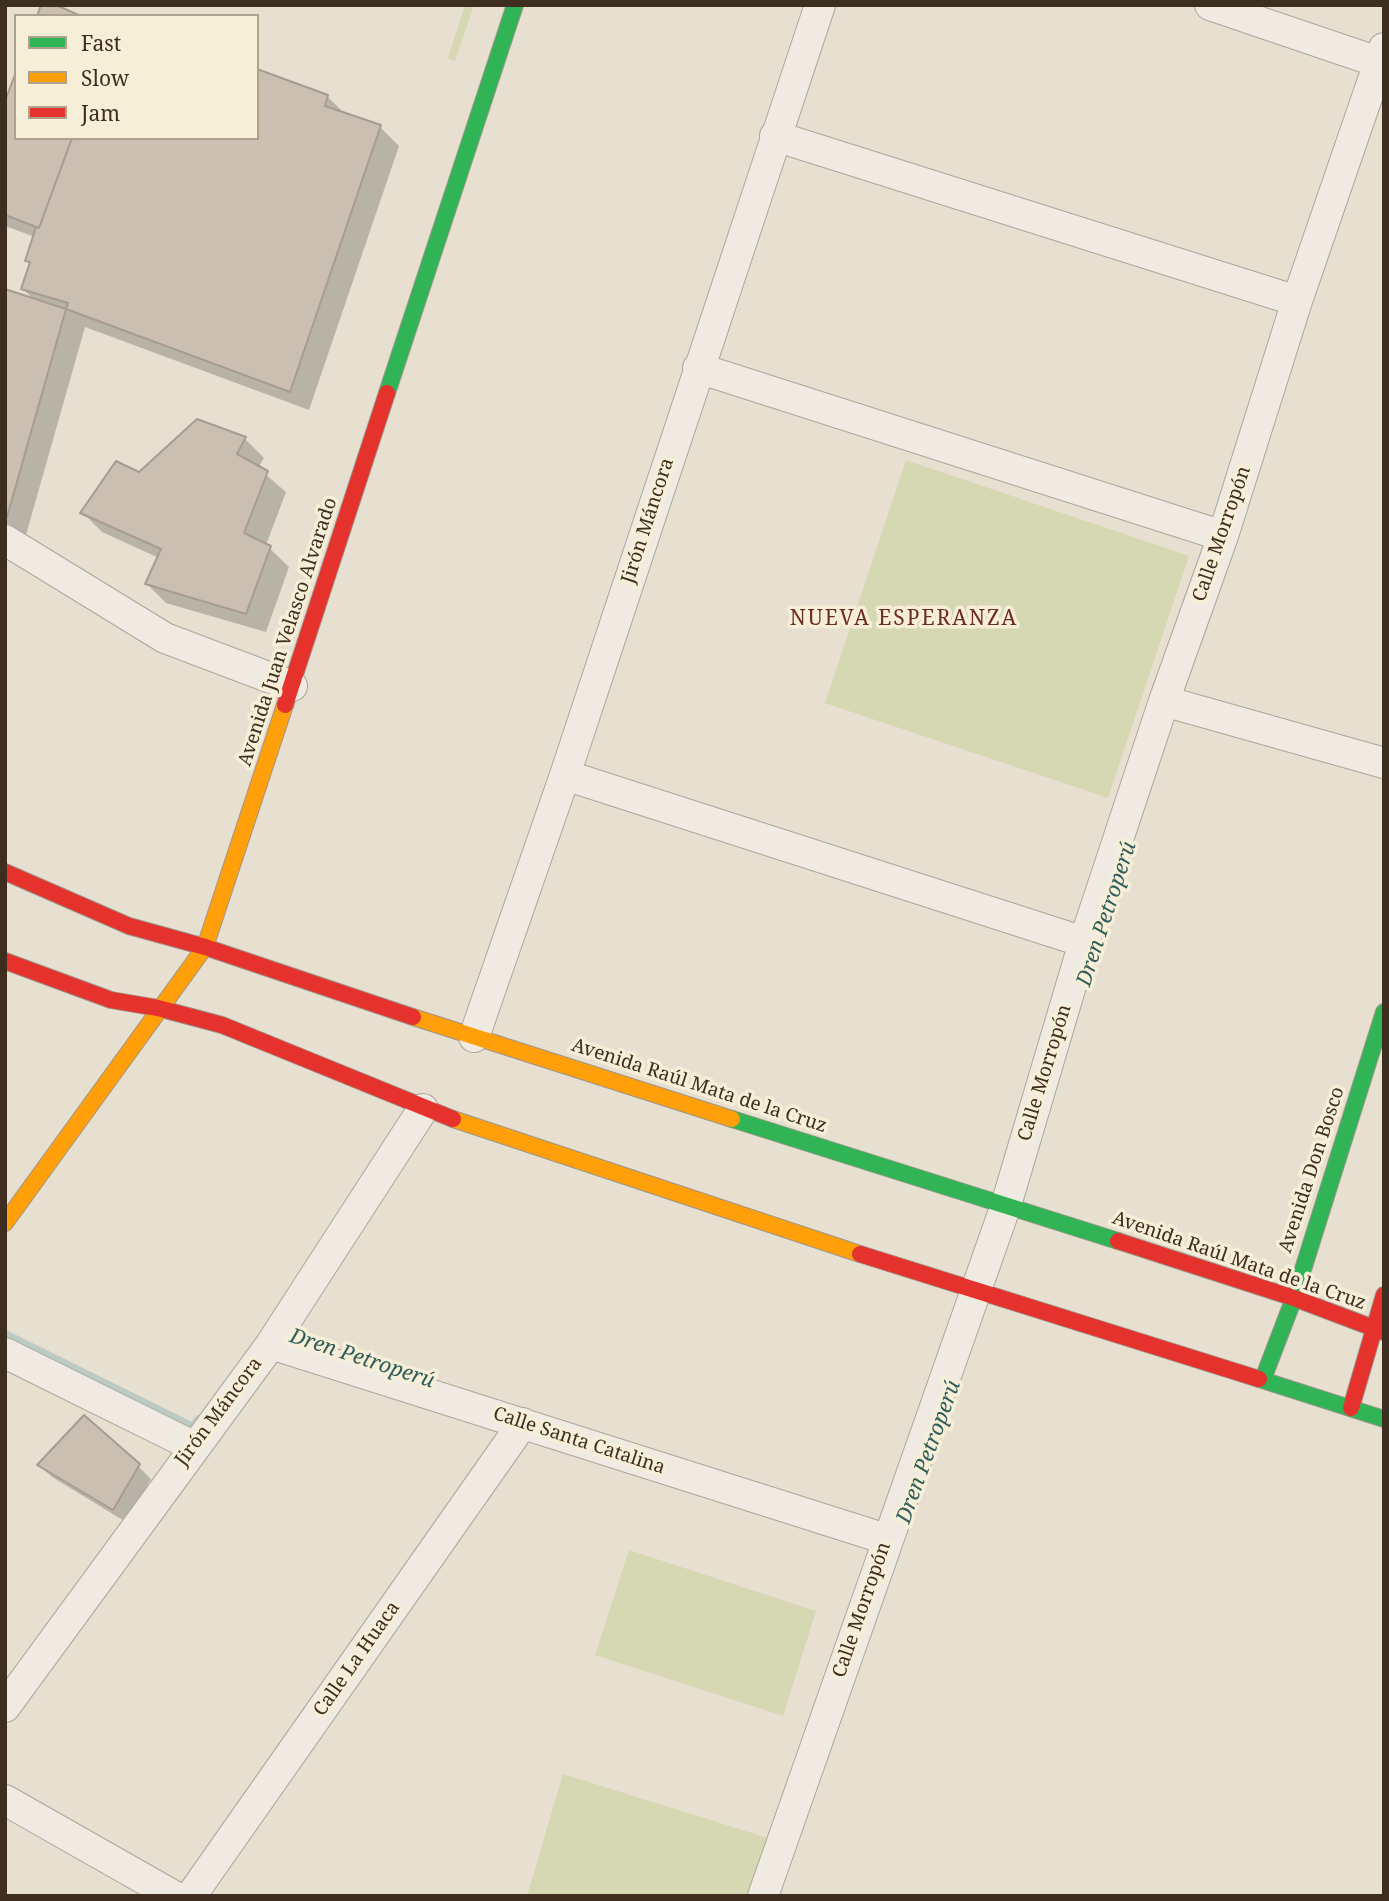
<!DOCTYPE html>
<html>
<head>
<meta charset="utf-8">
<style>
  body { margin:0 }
  #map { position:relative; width:1389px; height:1901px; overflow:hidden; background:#e7e0d1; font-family:"Noto Serif",serif }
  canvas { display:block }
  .frame { position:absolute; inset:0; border:7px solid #3d2e20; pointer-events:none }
  .legend { position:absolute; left:14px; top:14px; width:245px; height:126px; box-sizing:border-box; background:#f7eed8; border:2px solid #ada18e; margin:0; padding:9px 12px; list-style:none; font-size:21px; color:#3d2e20 }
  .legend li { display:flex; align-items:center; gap:14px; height:35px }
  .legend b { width:35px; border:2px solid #ada18e }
</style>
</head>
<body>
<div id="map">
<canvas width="1389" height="1901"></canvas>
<div class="frame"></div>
<ul class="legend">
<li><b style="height:9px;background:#30b455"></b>Fast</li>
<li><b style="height:9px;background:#ff9f0a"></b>Slow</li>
<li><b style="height:9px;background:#e5322d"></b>Jam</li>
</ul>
</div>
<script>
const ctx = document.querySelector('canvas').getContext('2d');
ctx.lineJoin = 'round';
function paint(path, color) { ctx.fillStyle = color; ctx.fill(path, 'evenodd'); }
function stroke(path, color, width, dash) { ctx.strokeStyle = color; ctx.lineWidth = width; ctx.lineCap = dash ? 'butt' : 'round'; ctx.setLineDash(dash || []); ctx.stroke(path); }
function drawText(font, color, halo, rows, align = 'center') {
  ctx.font = font + ' "Noto Serif",serif'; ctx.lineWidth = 7; ctx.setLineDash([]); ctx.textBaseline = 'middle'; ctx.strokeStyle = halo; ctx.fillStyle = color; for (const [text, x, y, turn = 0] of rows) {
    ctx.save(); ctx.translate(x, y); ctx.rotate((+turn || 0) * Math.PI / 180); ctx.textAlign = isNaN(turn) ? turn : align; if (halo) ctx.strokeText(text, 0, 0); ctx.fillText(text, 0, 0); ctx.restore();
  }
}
paint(new Path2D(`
  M465,5H474L455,61L448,58Z
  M906,460L1189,556L1108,798L825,703Z
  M629,1550L816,1611L783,1716L595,1655Z
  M563,1774L768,1838L748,1896H527Z`), '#d6d7b3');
paint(new Path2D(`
  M327,96L346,115L380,127L399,146L309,410L85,327L26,535L5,522V291L35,301L23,289L35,237L5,226V97L16,138H257Z
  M245,439L264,458L258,468L286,492L266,545L289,567L266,632L166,603L147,584L159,558L102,532L83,513L139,474Z
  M39,1465L138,1466L151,1479L126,1522L52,1477Z`), '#0003');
stroke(new Path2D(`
  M5,1335L193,1428L199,1420`), '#bcccc2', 10);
const building = new Path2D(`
  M41,5H56L81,16H37Z
  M257,69L328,95L325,106L381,125L290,392L66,309L68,303L21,289L30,262L25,261L36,227L39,228L72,138H257Z
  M16,72V138H72L39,228L5,215V101Z
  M5,289L66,309L7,517L5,516Z
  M197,419L246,437L237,454L268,471L244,533L271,546L246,614L145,584L161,549L80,513L116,461L139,472Z
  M84,1415L140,1464L113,1510L37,1465Z`);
paint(building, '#cbbfb2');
stroke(building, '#a89c90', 2);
const street = new Path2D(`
  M1210,5L1384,64
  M775,136L1297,301
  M698,368L1223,536
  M5,540L165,638L292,686
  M1164,701L1384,763
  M565,775L1084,942
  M474,1037L565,775L820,5
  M271,1344L886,1539
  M5,1353L193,1446
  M5,1707L271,1344L423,1109
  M5,1800L174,1896
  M191,1896L523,1423
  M763,1896L1006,1205L1084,942L1164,701L1223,536L1297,301L1384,48`);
const fast = new Path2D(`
  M387,393L515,5
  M732,1119L1118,1241
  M1259,1379L1384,1419
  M1263,1379L1294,1298L1384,1012`);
const slow = new Path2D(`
  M413,1017L732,1119
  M453,1119L860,1254
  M5,1223L205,947L285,705`);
const jam = new Path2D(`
  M285,705L387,393
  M5,872L129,926L205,947L413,1017
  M5,961L111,1000L158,1008L222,1025L453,1119
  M1118,1241L1294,1298L1384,1332
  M860,1254L1259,1379
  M1351,1408L1384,1295`);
stroke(street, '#ada599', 32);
stroke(fast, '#9c958a', 18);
stroke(slow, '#9c958a', 18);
stroke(jam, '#9c958a', 18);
stroke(street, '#efebe3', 30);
stroke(fast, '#30b455', 16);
stroke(slow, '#ff9f0a', 16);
stroke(jam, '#e5322d', 16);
drawText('19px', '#3d2e20', '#f7eed8', [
  ["Jirón Máncora",648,521,-72],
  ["Calle Morropón",1222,534,-71],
  ["Avenida Juan Velasco Alvarado",288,632,-72],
  ["Calle Morropón",1045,1073,-73],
  ["Avenida Raúl Mata de la Cruz",699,1086,18],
  ["Avenida Don Bosco",1312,1170,-72],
  ["Avenida Raúl Mata de la Cruz",1239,1261,19],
  ["Jirón Máncora",219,1412,-53],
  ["Calle Santa Catalina",579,1441,18],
  ["Calle Morropón",862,1610,-71],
  ["Calle La Huaca",357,1659,-55]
]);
ctx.letterSpacing = '2px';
drawText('21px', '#6b2e1e', '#f7eed8', [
  ["NUEVA ESPERANZA",904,619]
]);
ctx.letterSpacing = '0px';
drawText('italic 21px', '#2f5d5a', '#f7eed8', [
  ["Dren Petroperú",1107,914,-72],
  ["Dren Petroperú",362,1359,18],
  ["Dren Petroperú",929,1452,-70]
]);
</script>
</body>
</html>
